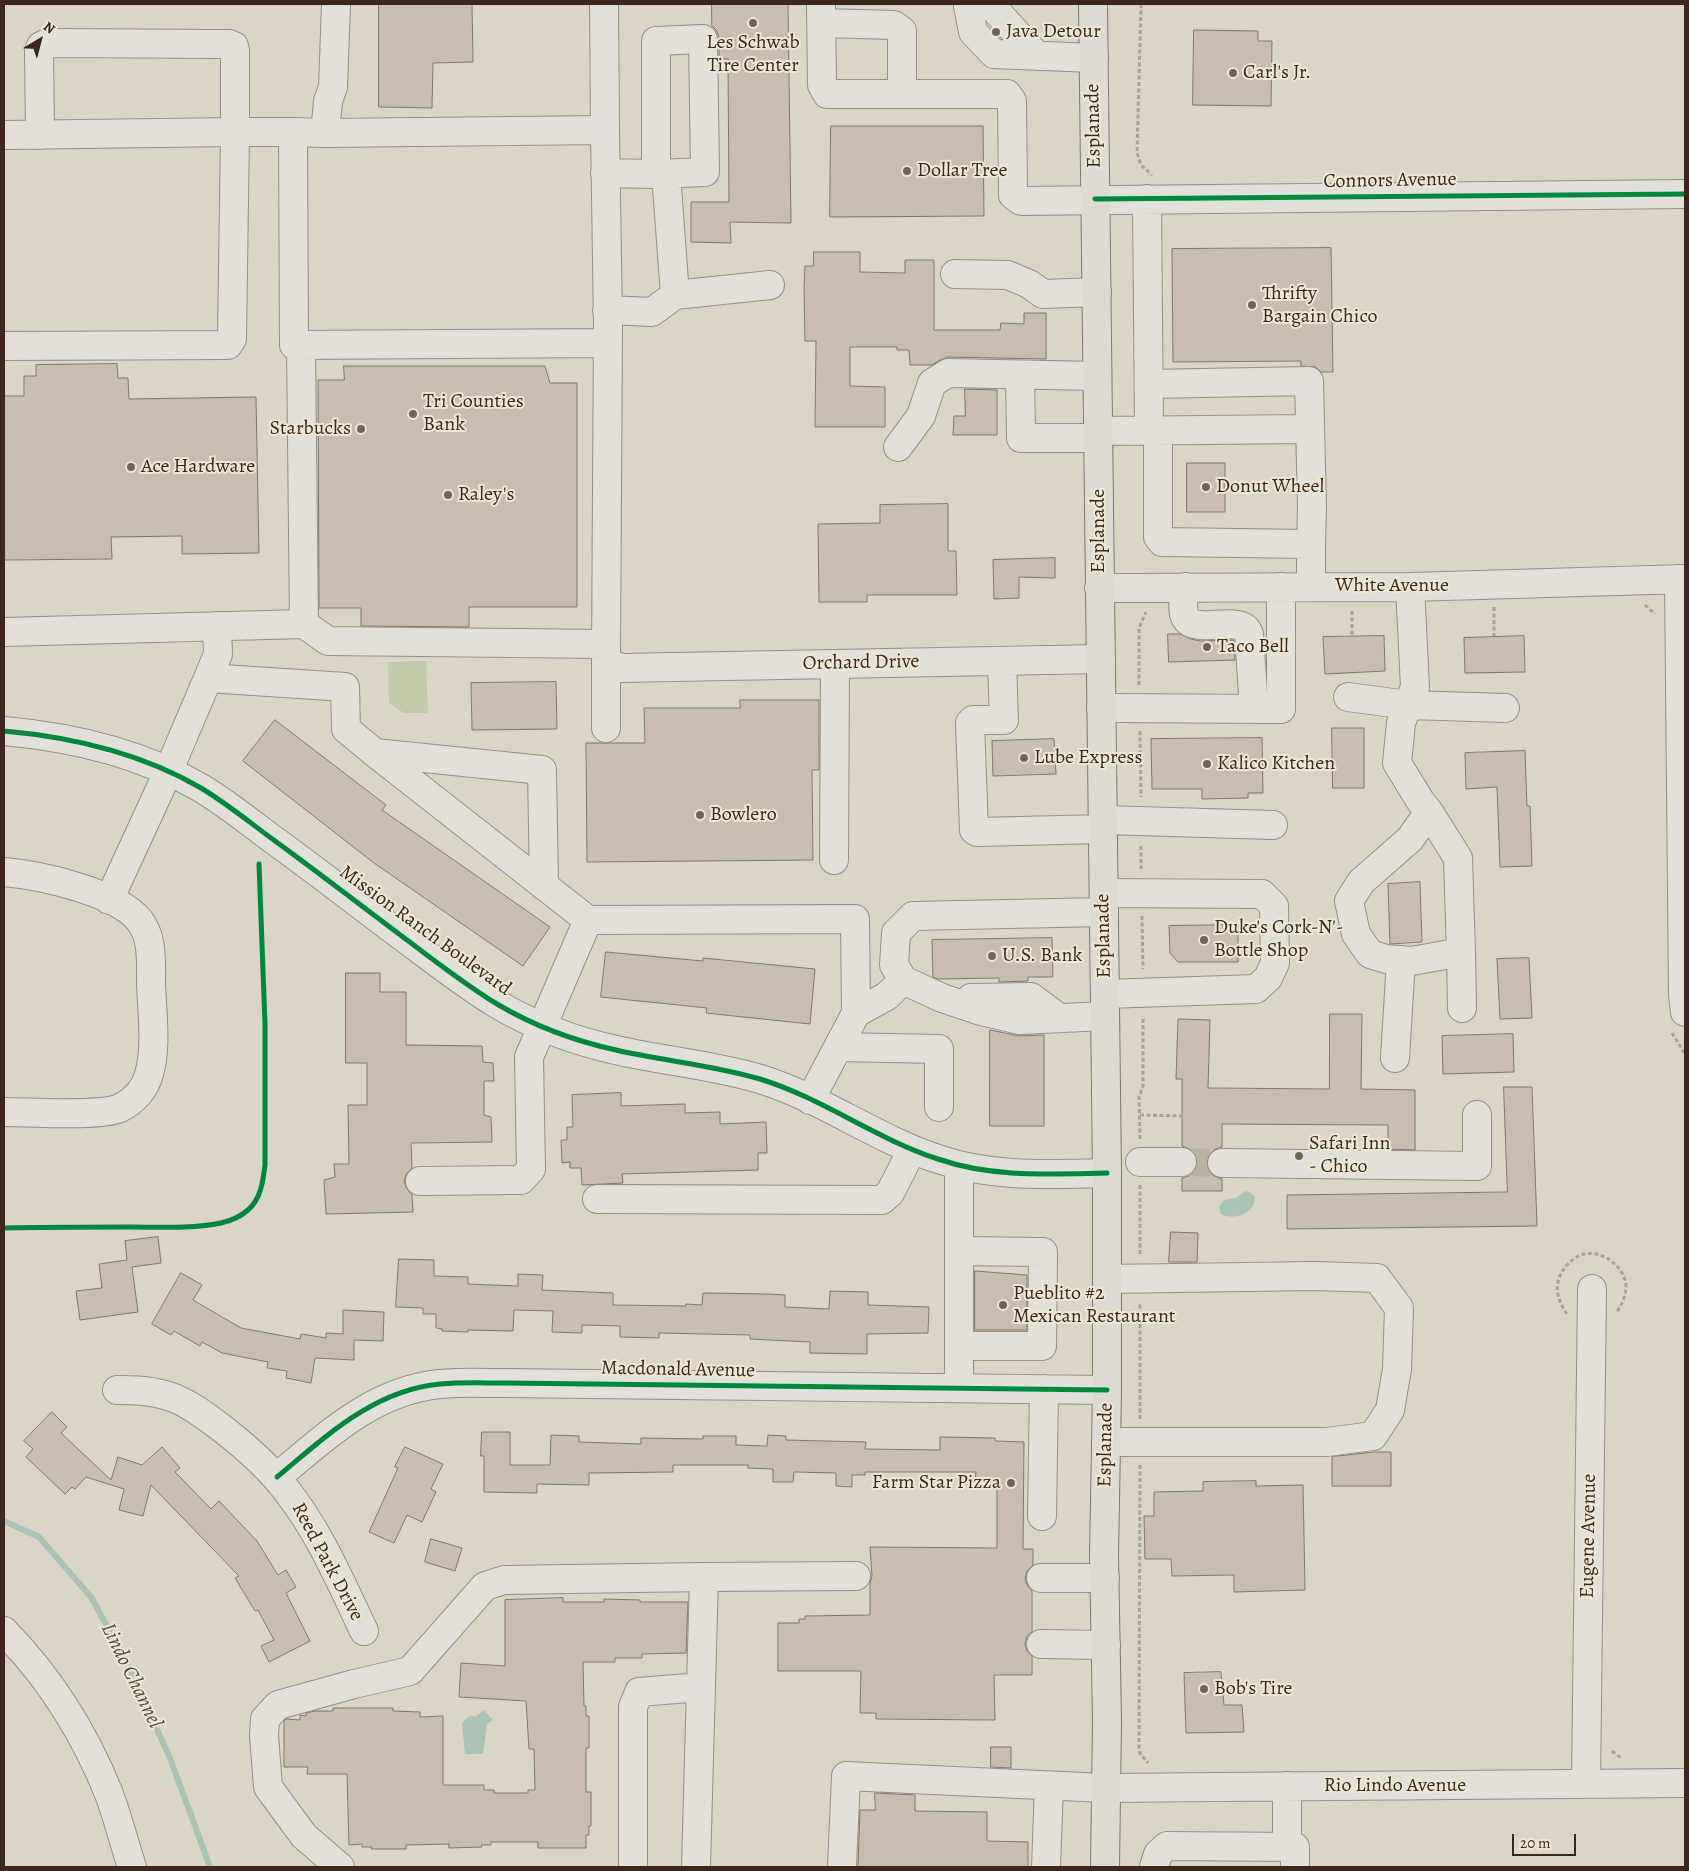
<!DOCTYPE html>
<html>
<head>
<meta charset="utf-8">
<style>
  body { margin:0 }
  #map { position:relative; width:1689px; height:1871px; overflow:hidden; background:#dad5c4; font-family:Alegreya,serif }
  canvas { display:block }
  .frame { position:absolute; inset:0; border:5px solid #3c261d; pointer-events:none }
  .north { position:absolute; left:15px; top:15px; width:50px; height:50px; -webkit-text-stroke:4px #ede8d2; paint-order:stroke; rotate:37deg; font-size:14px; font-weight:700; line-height:20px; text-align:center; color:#3c261d }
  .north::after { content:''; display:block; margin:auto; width:18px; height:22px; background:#3c261d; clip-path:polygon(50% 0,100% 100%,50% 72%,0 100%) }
  .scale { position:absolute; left:1512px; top:1834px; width:64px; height:22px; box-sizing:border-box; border:2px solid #3c261d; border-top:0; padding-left:6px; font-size:15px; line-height:18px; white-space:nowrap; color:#3c261d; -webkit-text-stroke:4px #ede8d2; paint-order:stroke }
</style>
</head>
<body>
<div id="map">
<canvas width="1689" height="1871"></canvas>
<div class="frame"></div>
<div class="north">N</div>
<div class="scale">20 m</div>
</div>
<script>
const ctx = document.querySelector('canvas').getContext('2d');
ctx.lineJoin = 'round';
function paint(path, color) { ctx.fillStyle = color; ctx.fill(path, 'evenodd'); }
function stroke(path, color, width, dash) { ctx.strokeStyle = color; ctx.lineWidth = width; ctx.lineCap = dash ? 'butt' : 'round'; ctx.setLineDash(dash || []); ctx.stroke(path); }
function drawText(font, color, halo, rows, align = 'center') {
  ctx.font = font + ' Alegreya,serif'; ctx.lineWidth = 4; ctx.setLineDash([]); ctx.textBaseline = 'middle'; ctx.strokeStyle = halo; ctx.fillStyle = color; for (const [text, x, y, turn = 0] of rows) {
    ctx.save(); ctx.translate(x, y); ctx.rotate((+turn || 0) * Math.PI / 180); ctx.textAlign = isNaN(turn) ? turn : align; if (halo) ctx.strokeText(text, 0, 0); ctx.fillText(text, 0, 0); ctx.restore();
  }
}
paint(new Path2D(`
  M426,661L428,713H404L389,703L388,662Z`), '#c3caa9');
paint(new Path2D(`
  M1246,1191L1251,1193L1255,1197C1255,1213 1234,1221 1221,1214L1219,1208C1223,1198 1226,1200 1235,1198C1238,1197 1242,1193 1246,1191Z
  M484,1710L493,1720L487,1724L483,1754H465L462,1723L470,1715L475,1717Z`), '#aac3b6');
stroke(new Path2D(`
  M4,1521L39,1537L91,1597L124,1657L170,1758L210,1867`), '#aac3b6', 6);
const building = new Path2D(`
  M379,4H472L473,62L433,63L432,108L379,107Z
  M712,4H788L791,223L730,222L731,243L691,242V202H729L728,59H719V38L717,31L712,26Z
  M1194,30L1258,31V41H1272L1271,106L1193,105Z
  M831,126H983L984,216L830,217Z
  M1331,248L1333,372H1321L1316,367L1301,366V361L1173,362L1172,249Z
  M814,252H860V272L905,273V260H934V330H1000L1001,323L1024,324V313H1046V359L948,357L940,360L932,365H910L909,350H897V347H850V386L885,387V427H815L816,341H805L804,287L805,266H813Z
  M117,364L118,378H128L129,399L256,397L259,553L182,554V536L111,537L112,559L4,560V396H24V376H36V365Z
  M344,366H545L550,383H577V607H469V627L361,626V608H319L318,380H344Z
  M965,389L997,390V435H953L954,416H965Z
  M1187,463H1225V512H1187Z
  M948,504V551H956L957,595H867V602H819L818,524L880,523V505Z
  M1055,558V578L1019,577V598L994,599L993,560Z
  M1168,634H1180L1191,639L1200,641L1234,640L1235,660L1169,662Z
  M1384,636L1385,671L1325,674L1323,637Z
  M1524,636L1525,672L1465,673L1464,638Z
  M556,682L557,729L472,730L471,683Z
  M740,700H819V770H812L813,860L587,862L586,743H645L644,708H740Z
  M275,720L386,805L382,810L550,927L523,966L374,863L243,761Z
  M1332,728H1364V788H1333Z
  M1262,738L1263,793H1248V798L1202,799V789H1152L1151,739Z
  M1054,739L1056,774L993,776L992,741Z
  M1525,751L1527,806H1530L1532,866L1500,867L1497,787L1466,789L1465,753Z
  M1420,882L1422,942L1390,944L1388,884Z
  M1238,925V962H1178L1170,953L1169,926Z
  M1052,938L1053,977H1028V981L999,982V978L938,979L933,977L932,940Z
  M606,952L703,961V958L815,969L810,1024L706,1013L707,1008L601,997Z
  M1529,958L1532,1018L1500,1019L1497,959Z
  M346,973H380V992H406V1045L482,1046L483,1062L493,1063L494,1081H484V1115L491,1117L492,1142L411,1143L412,1168L406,1174L404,1182L407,1189L412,1195L413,1212L326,1214L324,1180L335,1177L334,1164H349L348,1105H367V1063H346Z
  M1330,1014H1362L1361,1089L1415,1090V1150L1388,1149V1125L1222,1124V1147L1215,1149L1209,1155L1206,1163L1209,1171L1214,1176L1222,1179V1191H1182V1178L1189,1176L1195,1170L1198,1162L1196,1155L1190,1149L1182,1146V1079H1176L1178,1019L1210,1020L1208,1088L1329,1089Z
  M990,1030L1020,1036L1044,1035V1126H990Z
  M1513,1034L1514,1072L1443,1074L1442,1036Z
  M1504,1087H1532L1537,1226L1287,1229V1195L1507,1192Z
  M621,1093V1106L685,1104V1113L720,1112V1124L766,1122L767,1153H758V1170L622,1174L623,1183L582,1185L581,1168H570V1162L562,1163L561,1140H567V1127H573L572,1095Z
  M1171,1232L1198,1233L1197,1262H1169Z
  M158,1237L161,1263L132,1267L138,1312L80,1320L76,1291L102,1288L99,1264L127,1260L125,1241Z
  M399,1259L434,1260V1276L468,1277V1284L518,1286V1274L543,1275L542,1290L613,1293V1305L686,1306V1304L702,1305L703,1293L769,1294L785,1295V1307L829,1309L830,1291L868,1292V1305L929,1307L928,1333L867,1334V1354L810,1353V1342L750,1339V1335L659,1333V1338L620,1337V1326L582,1325V1333L552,1332L553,1311L514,1310L513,1331L468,1330V1332L442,1331V1329L436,1328V1314H423V1308L396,1307Z
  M975,1271L1027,1275V1330H975Z
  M181,1273L202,1285L193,1300L241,1328L300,1339L301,1334L326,1338V1333L343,1334V1310L384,1312L383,1341L354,1340V1360L315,1358L311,1383L286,1378L287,1371L267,1368L268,1362L222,1353L202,1342L200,1346L174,1331L171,1335L152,1324Z
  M52,1412L67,1427L61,1433L111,1480L118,1457L142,1465L162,1447L180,1468L175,1472L211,1509L219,1501L257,1541L278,1575L286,1570L296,1587L286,1593L310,1641L269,1662L261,1646L274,1640L258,1610L255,1611L235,1578L239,1576L151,1485L143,1516L119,1510L124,1489L86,1477L75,1489L72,1487L65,1494L26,1457L33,1449L24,1441Z
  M482,1432H510V1465H550L551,1435L579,1436V1442L641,1444V1438L703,1439V1436H736V1445L767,1446L768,1435L786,1436V1440L866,1442L865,1449L940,1450V1437L995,1438V1441L1024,1442L1023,1549H1033V1565L1027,1571L1025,1578L1027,1585L1032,1591V1632L1027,1636L1025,1644L1027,1651L1032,1656V1675H994L995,1720L876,1719V1713H860L861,1671H778V1623H799V1619H805V1616L870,1615V1583L872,1576L870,1547L997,1548V1483L975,1482L976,1472H865V1475H852V1487L836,1486V1473L794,1472L793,1482H773V1469L748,1468V1465H673V1472L589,1473V1485L537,1484V1493L484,1492V1456H481Z
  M405,1447L443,1464L431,1489L436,1492L422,1522L407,1515L394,1543L369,1532L398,1468L395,1467Z
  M1374,1452H1391V1486H1332V1457Z
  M1256,1481V1486L1303,1485L1305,1590L1234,1592V1575L1172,1576L1171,1559H1145L1144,1516H1154V1492L1203,1491V1482Z
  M431,1539L462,1548L455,1571L425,1562Z
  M563,1598V1602H604V1599L640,1600V1602H688L686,1653L642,1654V1658H615V1662H583L584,1706H586V1716H589V1748H586V1792H591V1826H589V1835H586V1848H538V1842H491V1845H481L482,1847L449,1848V1844L406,1845V1849H371L372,1847H362V1844L349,1845L347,1774H307L308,1767H284V1721L286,1719L300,1720V1715L306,1716V1713L315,1711H333V1708H393V1711L420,1712V1717L443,1716V1785H484V1790H494V1793H528V1790H535L534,1749H529L526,1701L459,1697L461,1663L505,1666V1600Z
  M1221,1672L1224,1705H1242L1244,1732L1186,1733L1184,1673Z
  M991,1747H1011V1768L991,1767Z
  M875,1793L915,1795V1811L987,1812V1841L1028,1842V1867H858L860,1810H875Z`);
paint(building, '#c9bdb0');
stroke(building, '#7e776e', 1);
stroke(new Path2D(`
  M1182,1162L1222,1163`), '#bab2a3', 28, [28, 14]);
const minor = new Path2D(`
  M336,4L333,87L328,101L325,133L605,130L604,4
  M821,4L822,85L827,94H1007L1012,101L1013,195L1021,201L1685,194
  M969,4L968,6L973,32L994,54L1094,58
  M990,4L1037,56
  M822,23L894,25L902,31V94
  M605,130L608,325L606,655L611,664L621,668L1101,659
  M325,133L293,132L294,345L607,343
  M4,135L235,132V51L234,46L229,44L47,43L41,46L39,51L40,135
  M605,173L656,174L705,172L703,39L656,41V174
  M666,174L675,295L770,285
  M1147,199L1149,431
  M955,274L1008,275L1029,284L1043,294L1097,292
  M607,310L652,312L675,295
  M301,345L304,624
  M4,346L228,345L232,339L235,132H293
  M1020,375L1021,438H1098
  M1149,384L1309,381L1312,507L1311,544
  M1098,431L1310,429
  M1158,431V537L1162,542L1311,544V586
  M898,447L921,416L932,383L948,373L1097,376
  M1679,579L1683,995L1685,1012
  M1185,587C1184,595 1182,606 1184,614C1190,636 1231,617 1245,628C1247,629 1248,632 1249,634L1254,709
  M1410,587L1415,687L1401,723L1397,763L1421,802L1429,812
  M1099,588L1410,587L1685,579
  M4,632L304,624L328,641L606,644
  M606,655V728
  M1002,661L1004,720H973L970,723L974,830L977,832L1103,829
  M208,678L345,687L346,729L375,753
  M1348,697L1408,705L1505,708
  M1101,708L1281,709V587
  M4,731C72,737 141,753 201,788C226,803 248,821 271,838C315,870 359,904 403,937C434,960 464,984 497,1004C534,1026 575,1041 616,1050C664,1061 713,1065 760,1079C822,1098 876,1139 938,1159C993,1178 1050,1174 1107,1173
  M1429,812L1458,858L1461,952L1412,961L1386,959L1370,954L1356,934L1349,901L1361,882L1410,839Z
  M1103,820L1273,825
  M834,860L835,664
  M4,872C40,875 117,892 140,921C144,927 148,935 149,942C152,955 151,970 151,984C152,1011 157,1048 149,1074C145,1089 134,1101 120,1108C100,1117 29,1112 4,1112
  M544,886L542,770L375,753L588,920
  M1104,893L1262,894L1274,906L1275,963L1268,978L1256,989L1105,994
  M109,900L168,772L208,678L218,654L217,626
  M1104,912L913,916L896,933L894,965L903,980L942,998L981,1011L1020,1020L1105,1016
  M1461,952L1462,1008
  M971,998L1031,997L1059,1018
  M839,1047L939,1049V1107
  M1395,1058L1401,960
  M810,1100L856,1013L887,996L903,980
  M1140,1162H1182
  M1222,1163L1477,1166V1115
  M420,1181L521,1180L531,1169L529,1057L588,920L855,919L856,1013
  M597,1199L882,1200L890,1193L912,1150
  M959,1251V1166
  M959,1388V1251L1043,1252L1042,1346H959
  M117,1390C168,1389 185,1400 224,1430C247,1448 269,1467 287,1491C320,1533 341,1583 364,1631
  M1106,1442H1327L1373,1436L1390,1410L1397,1369L1399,1308L1377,1278L1315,1276L1107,1279
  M277,1477C325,1437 374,1390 440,1384C462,1382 484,1383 505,1383L1107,1390
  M1042,1516L1044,1389
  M704,1577L856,1576
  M1041,1578H1105
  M4,1631C49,1677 85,1734 109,1794C118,1818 124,1843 132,1867
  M1041,1644L1106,1645
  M1586,1784L1592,1289
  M1287,1847V1786
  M340,1867L304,1836L268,1787L264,1735L265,1719L278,1705L354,1684L410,1671L485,1586L504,1580L704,1577L696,1867
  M633,1867V1707L639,1692L701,1687
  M842,1867L846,1776L1105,1788L1685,1783
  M1046,1867L1049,1786
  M1154,1867L1158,1854L1167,1846L1295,1847V1867`);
const major = new Path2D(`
  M1093,4L1107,1173V1390L1104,1556L1107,1721L1105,1867`);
stroke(minor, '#948e84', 30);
stroke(major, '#7e776e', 30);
stroke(new Path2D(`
  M1141,4L1137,153L1141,165L1152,175
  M1645,605L1655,614
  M1494,607V636
  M1352,611V637
  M1139,685V628L1146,612
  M1140,731L1141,797
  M1141,846V869
  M1142,916L1143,969
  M1672,1033L1685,1054
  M1140,1115L1183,1116
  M1140,1139L1139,1097L1143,1086V1016
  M1140,1185V1256
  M1567,1314C1555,1297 1553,1280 1568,1264C1572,1260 1578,1255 1584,1254C1603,1250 1625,1267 1626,1286C1626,1296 1622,1304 1617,1312
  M1140,1419V1303
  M1140,1465L1139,1747L1140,1753L1148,1763
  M1612,1751L1622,1759`), '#a6a29a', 3, [4, 2.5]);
stroke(minor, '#e2e0d8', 28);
stroke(major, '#dddbd1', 28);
stroke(new Path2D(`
  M1095,199L1685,194
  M4,731C72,737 141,753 201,788C226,803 248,821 271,838C315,870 359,904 403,937C434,960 464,984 497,1004C534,1026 575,1041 616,1050C664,1061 713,1065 760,1079C822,1098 876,1139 938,1159C993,1178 1050,1174 1107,1173
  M4,1228C46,1227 88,1227 130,1227C160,1227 191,1229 221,1223C230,1221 241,1216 248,1210C261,1199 263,1181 265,1165V1024L259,864
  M277,1477C325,1437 374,1390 440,1384C462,1382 484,1383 505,1383L1107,1390`), '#00873e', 5);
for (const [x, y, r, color] of [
  [753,23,5,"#736357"],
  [996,32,5,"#736357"],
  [1233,73,5,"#736357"],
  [907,171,5,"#736357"],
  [1252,305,5,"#736357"],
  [413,414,5,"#736357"],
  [361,429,5,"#736357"],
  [131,467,5,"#736357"],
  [1206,487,5,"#736357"],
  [448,495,5,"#736357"],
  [1207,647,5,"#736357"],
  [1024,758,5,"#736357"],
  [1207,764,5,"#736357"],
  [700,815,5,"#736357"],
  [1204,940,5,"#736357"],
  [992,956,5,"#736357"],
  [1299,1156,5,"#736357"],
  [1003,1305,5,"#736357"],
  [1011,1483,5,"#736357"],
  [1204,1689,5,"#736357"]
]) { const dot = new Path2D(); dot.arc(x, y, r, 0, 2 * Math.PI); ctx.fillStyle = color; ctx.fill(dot); stroke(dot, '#ede8d2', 2); }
drawText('20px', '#3c261d', '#ede8d2', [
  ["Java Detour",1006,32],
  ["Les Schwab",753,43,"center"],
  ["Tire Center",753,66,"center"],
  ["Carl's Jr.",1243,73],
  ["Dollar Tree",917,171],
  ["Thrifty",1262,294],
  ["Bargain Chico",1262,317],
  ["Tri Counties",423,402],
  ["Bank",423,425],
  ["Starbucks",351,429,"right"],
  ["Ace Hardware",141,467],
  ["Donut Wheel",1216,487],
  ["Raley's",458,495],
  ["Taco Bell",1217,647],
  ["Lube Express",1034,758],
  ["Kalico Kitchen",1217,764],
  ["Bowlero",710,815],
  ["Duke's Cork-N'-",1214,928],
  ["Bottle Shop",1214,951],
  ["U.S. Bank",1002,956],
  ["Safari Inn",1309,1144],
  ["- Chico",1309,1167],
  ["Pueblito #2",1013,1294],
  ["Mexican Restaurant",1013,1317],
  ["Farm Star Pizza",1001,1483,"right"],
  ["Bob's Tire",1214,1689]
], 'left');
drawText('20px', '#3c261d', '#ede8d2', [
  ["Esplanade",1094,126,-91],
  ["Connors Avenue",1390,181,-1],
  ["Esplanade",1099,531,-90],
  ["White Avenue",1392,586],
  ["Orchard Drive",861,663,-1],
  ["Mission Ranch Boulevard",425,931,36],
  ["Esplanade",1104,936,-91],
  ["Macdonald Avenue",678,1370,1],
  ["Esplanade",1106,1445,-89],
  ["Eugene Avenue",1589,1536,-89],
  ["Reed Park Drive",327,1562,62],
  ["Rio Lindo Avenue",1395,1786]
]);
drawText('italic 21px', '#524b42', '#ede8d2', [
  ["Lindo Channel",131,1676,64]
]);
</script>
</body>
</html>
